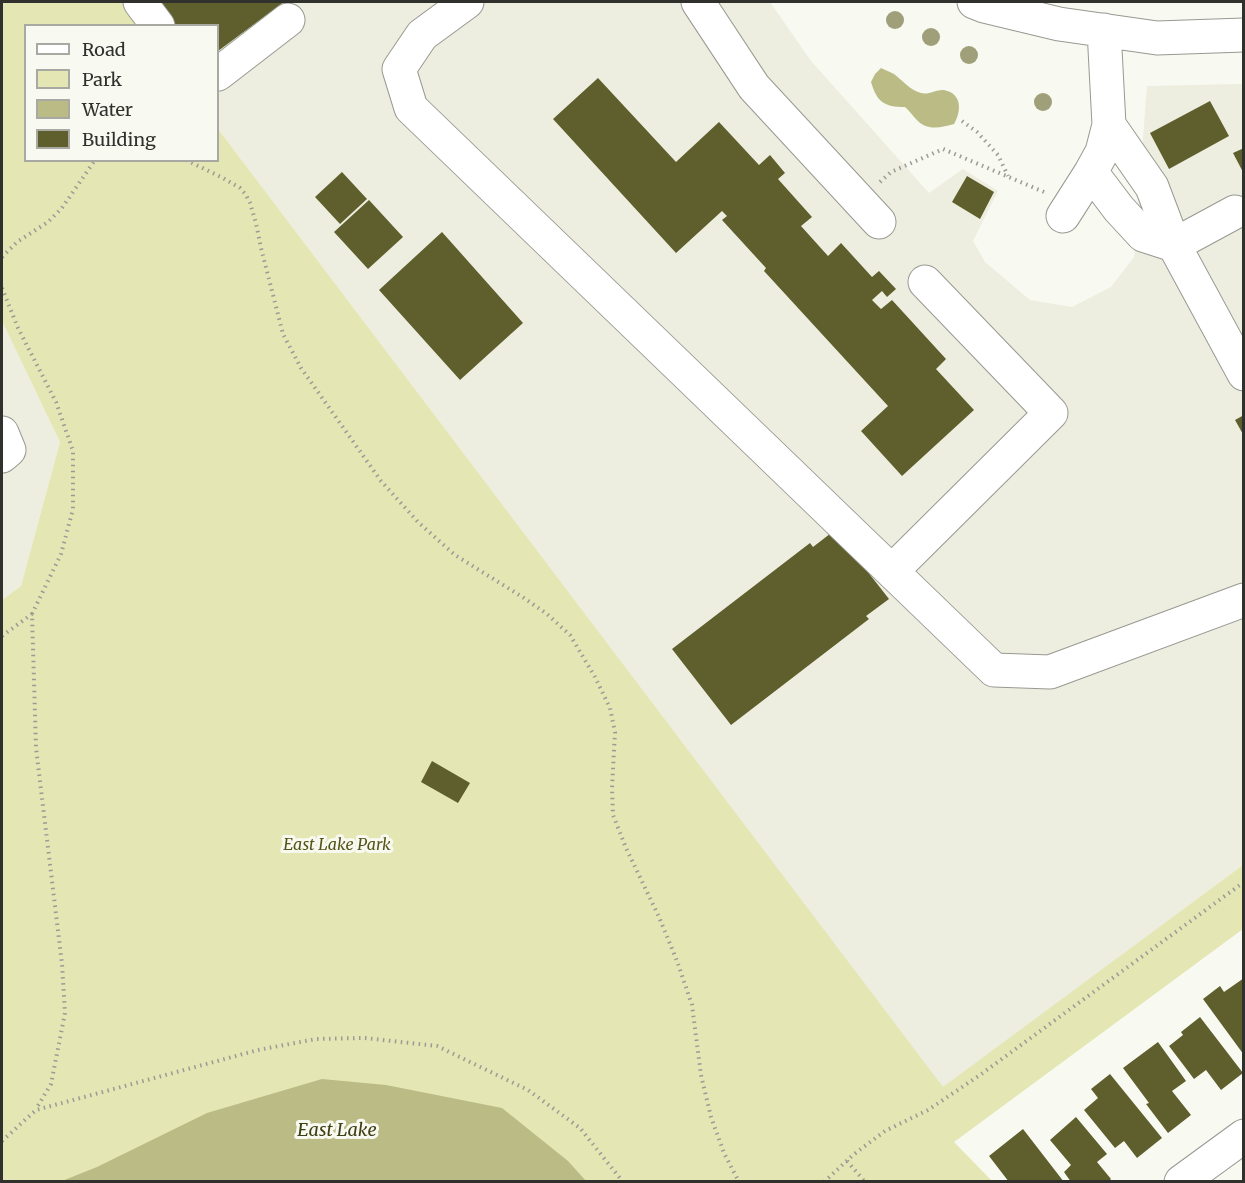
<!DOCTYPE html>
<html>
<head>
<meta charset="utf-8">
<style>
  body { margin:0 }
  #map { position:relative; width:1245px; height:1183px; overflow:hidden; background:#f8f9f1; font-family:Merriweather,serif }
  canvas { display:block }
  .frame { position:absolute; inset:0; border:3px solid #30302d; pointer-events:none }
  .legend { position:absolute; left:24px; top:24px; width:195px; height:138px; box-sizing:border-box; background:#f8f9f1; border:2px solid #a8a9a3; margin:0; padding:8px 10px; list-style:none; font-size:18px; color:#30302d }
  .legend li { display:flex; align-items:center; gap:12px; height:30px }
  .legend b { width:30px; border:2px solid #a8a9a3 }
</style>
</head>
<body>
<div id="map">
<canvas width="1245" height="1183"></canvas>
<div class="frame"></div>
<ul class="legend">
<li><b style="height:8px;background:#fff"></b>Road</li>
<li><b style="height:16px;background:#e4e6b3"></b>Park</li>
<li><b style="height:16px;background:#babb85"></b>Water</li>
<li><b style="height:16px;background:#5f5f2d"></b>Building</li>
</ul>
</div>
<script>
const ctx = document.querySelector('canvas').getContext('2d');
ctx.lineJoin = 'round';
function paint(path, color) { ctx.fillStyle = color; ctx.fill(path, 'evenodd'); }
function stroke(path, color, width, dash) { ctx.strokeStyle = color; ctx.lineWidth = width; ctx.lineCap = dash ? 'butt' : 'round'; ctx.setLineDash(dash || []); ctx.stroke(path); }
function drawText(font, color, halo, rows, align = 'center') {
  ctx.font = font + ' Merriweather,serif'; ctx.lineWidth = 6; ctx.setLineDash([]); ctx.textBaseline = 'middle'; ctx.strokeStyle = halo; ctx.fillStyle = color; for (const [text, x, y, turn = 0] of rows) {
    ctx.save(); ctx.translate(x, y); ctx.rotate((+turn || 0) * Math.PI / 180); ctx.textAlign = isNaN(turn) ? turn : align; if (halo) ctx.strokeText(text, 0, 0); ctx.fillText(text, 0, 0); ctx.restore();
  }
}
paint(new Path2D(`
  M122,2H770L811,61L929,193L963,169L998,191L973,241L985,262L1030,300L1072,307L1111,287L1134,257L1147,86L1243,84V865L943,1088L218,129V26L140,25Z
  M2,321L60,442L21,586L2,600Z`), '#edeedf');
paint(new Path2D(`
  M2,2H122L140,25L26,26V160H218V129L943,1087L1243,865V929L954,1142L992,1181H2V600L21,586L60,442L2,321Z`), '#e4e6b3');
paint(new Path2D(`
  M881,68C885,70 890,72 894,74C902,80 911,91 921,93C929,95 937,89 944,90C963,94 961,112 954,124C943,127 929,131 919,122C914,118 910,111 905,107C884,107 877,102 871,82L875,74Z
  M322,1079L386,1085L502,1108L568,1161L586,1181H62L97,1167L207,1113Z`), '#babb85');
paint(new Path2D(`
  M154,2H284L218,51V26H171Z
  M598,78L676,162L719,122L759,165L770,155L785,173L778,179L812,217L801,226L828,256L841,243L872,277L879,271L896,289L887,297L882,291L872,300L881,309L892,300L946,359L936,369L974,410L902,476L861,431L888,406L764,271L766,268L722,220L727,216L722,211L676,253L553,119Z
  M1210,101L1229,136L1169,169L1150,133Z
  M1244,148V174L1233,153Z
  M342,172L367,199L340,224L315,197Z
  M967,176L994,192L980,219L952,202Z
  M369,200L403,237L368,269L334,232Z
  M442,232L523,323L460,380L379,290Z
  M1244,415V436L1235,420Z
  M835,530L889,599L866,616L869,619L731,725L672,649L810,543L813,547Z
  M432,761L470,783L458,803L421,782Z
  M1244,978V1055L1203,999L1220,986L1224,992Z
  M1200,1017L1243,1073L1221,1090L1206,1070L1194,1079L1169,1046L1183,1035L1181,1032Z
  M1158,1042L1186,1081L1172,1091L1191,1115L1168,1133L1146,1104L1149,1103L1123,1068Z
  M1110,1074L1162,1138L1137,1158L1124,1141L1115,1148L1084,1110L1098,1098L1091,1089Z
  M1076,1117L1107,1154L1097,1162L1111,1179L1108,1182H1071L1064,1172L1071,1165L1050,1140Z
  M1023,1129L1064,1182H1009L989,1156Z`), '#5f5f2d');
const minor = new Path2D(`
  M140,2L158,26
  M467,2L422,35L399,69L411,108L994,670L1050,672L1244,600
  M698,2L754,87L879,222
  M974,2L984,6L1059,24L1157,38L1244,35
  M218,74L288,20
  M1109,125L1152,187L1174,245L1244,374
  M1091,172L1119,209L1143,235L1174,245L1235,212
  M1063,216L1091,172L1102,152L1109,125L1104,30
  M2,433L9,450L2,456
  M892,571L1051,413L925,282
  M1181,1182L1244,1136`);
stroke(minor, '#989992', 35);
stroke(new Path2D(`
  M962,121L977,132L998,155L1008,176
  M186,160L223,178L240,188L246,195L250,203L256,223L261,248L283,334L301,368L381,481L418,522L455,555L524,598L547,614L570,635L595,677L610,708L615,732L612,788L613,815L626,848L659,917L677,961L692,1005L701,1075L711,1117L724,1153L739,1182
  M880,182L891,172L943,149L1044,192
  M2,257L17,242L48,222L62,208L95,160
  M2,288L18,328L56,402L73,451V509L61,554L32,614
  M2,636L32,614L36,748L62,964L65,1013L51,1084L36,1109
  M2,1141L36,1110L258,1050L316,1039L365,1038L437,1046L528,1090L580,1128L623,1182
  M847,1161L865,1182
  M824,1182L853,1155L885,1131L928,1110L980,1075L1244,882`), '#9b9b96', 4, [1.5, 4.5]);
stroke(minor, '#fff', 33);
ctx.fillStyle = '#9f9f7a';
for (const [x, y] of [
  [895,20],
  [931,37],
  [969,55],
  [1043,102]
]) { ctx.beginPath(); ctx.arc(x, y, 9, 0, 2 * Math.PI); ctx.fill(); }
drawText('italic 16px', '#565518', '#f8f9f1', [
  ["East Lake Park",337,845]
]);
drawText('italic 18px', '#404016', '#f8f9f1', [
  ["East Lake",337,1131]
]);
</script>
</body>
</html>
